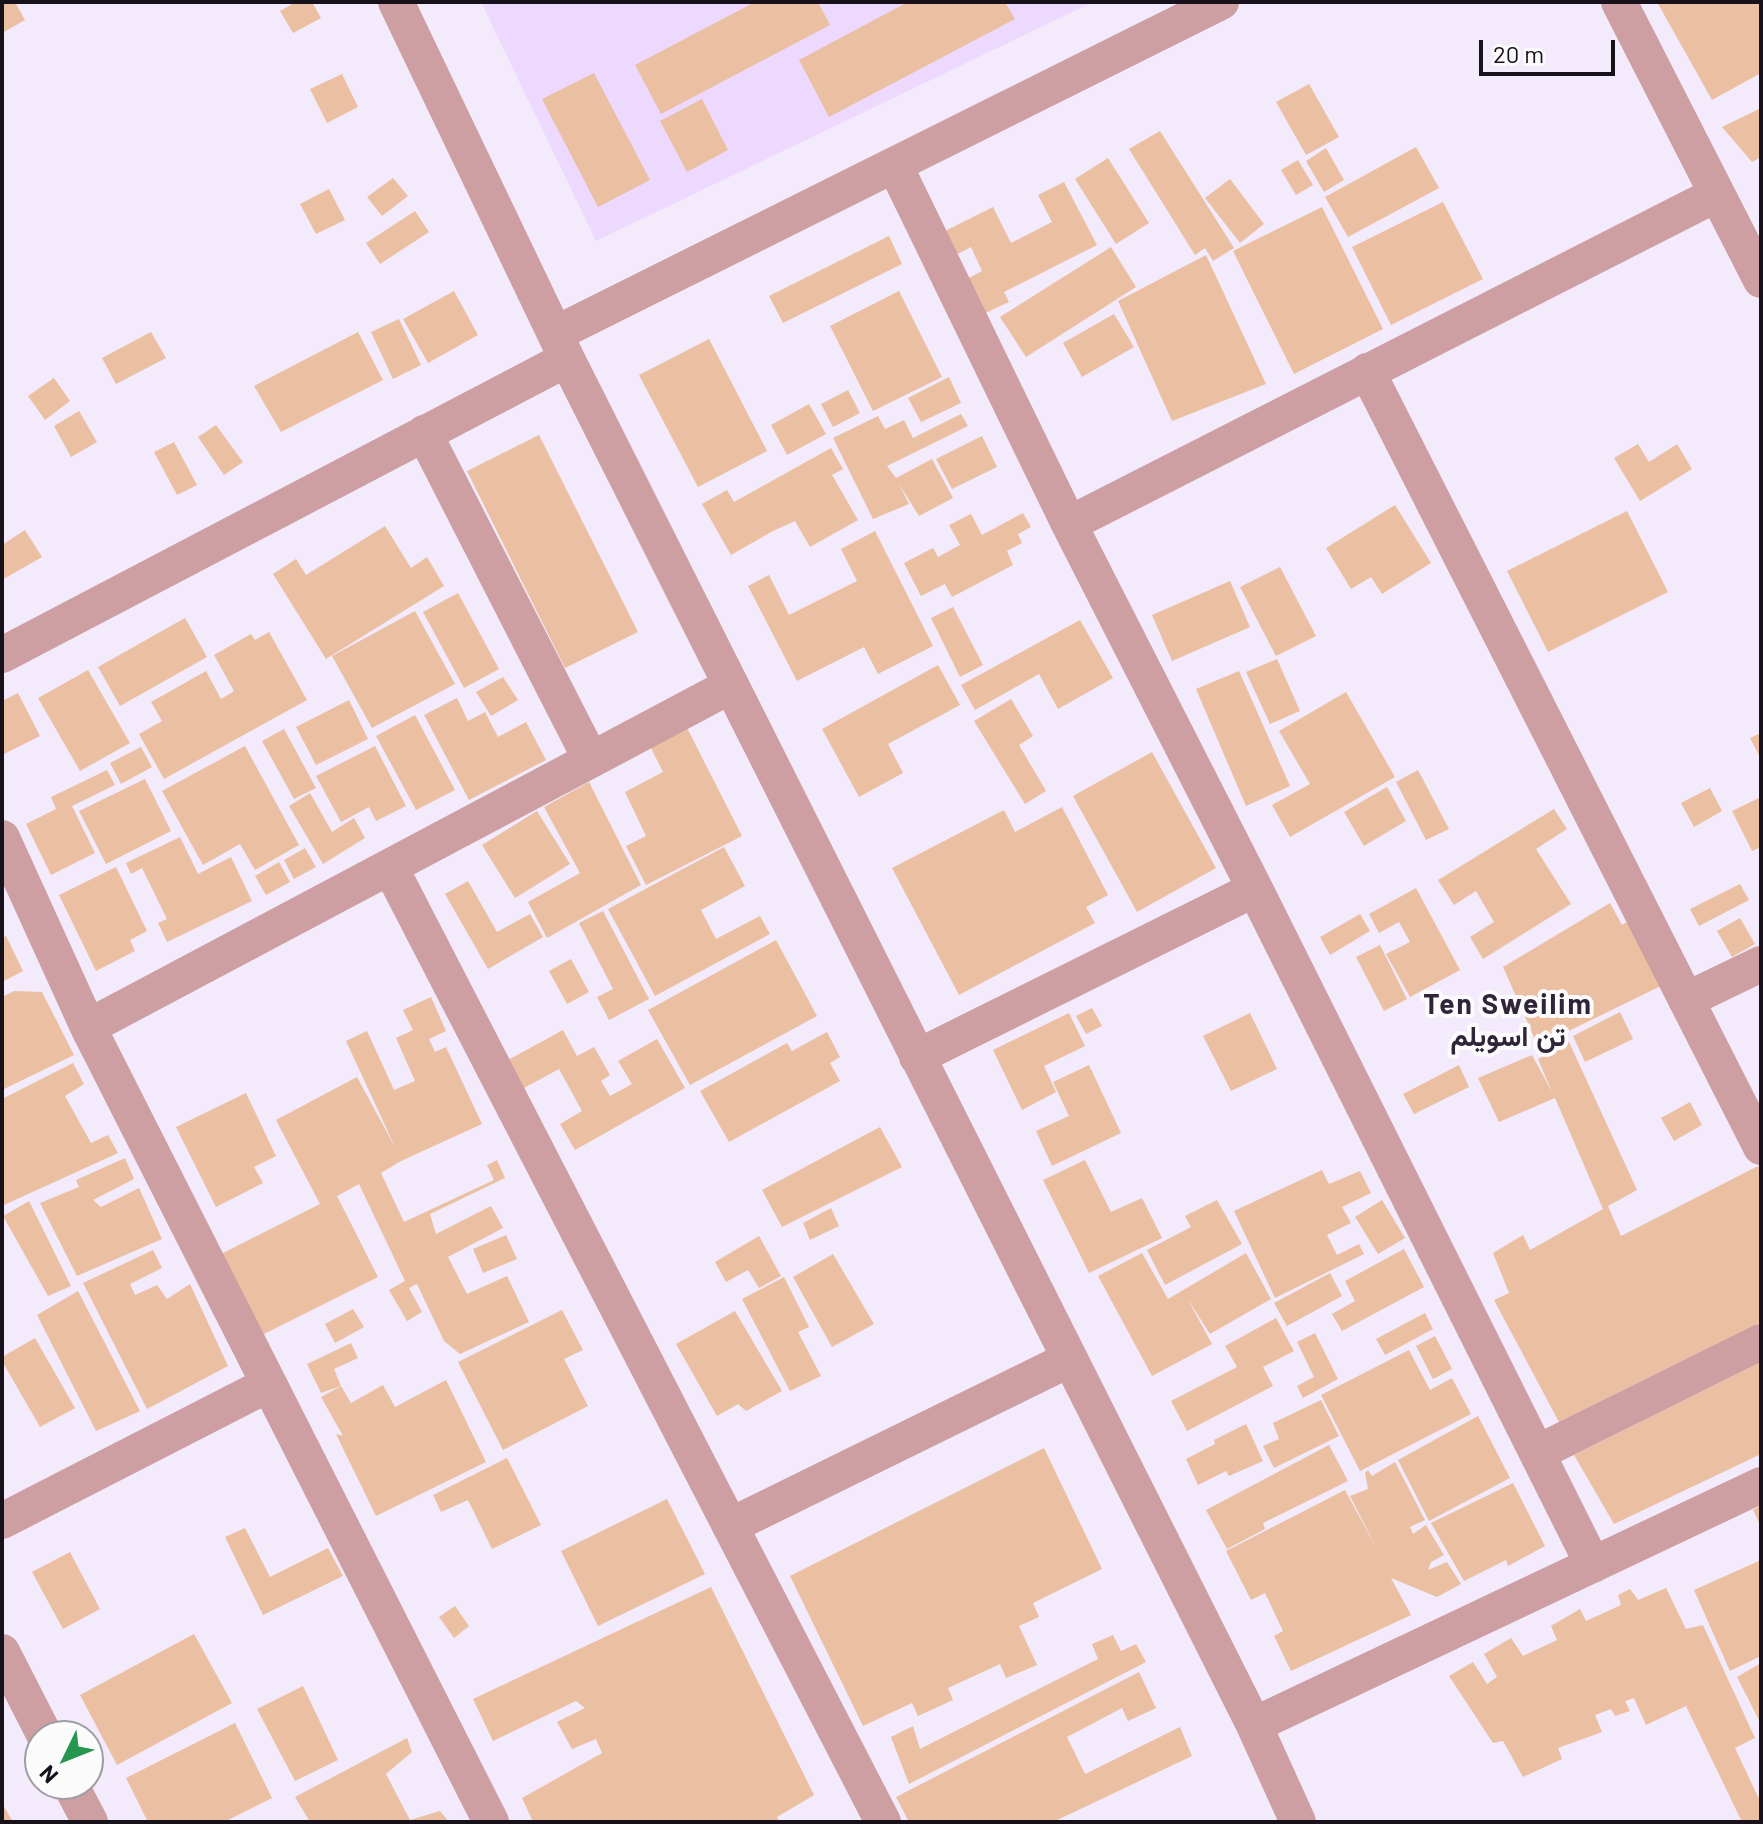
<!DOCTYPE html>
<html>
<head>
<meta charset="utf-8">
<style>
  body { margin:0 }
  #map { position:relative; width:1763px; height:1824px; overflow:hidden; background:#f3eafb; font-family:Barlow,sans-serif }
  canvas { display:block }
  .frame { position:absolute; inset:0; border:4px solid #16111a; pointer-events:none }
  .north { position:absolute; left:24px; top:1720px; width:80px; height:80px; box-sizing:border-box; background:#fbfbfb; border:2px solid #9f9da1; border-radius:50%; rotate:227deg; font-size:22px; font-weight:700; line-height:32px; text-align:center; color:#16111a }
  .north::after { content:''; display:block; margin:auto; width:28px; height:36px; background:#27964f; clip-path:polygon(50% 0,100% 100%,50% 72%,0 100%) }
  .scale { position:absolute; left:1479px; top:40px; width:136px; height:36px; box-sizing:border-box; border:4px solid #16111a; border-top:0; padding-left:10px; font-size:24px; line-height:28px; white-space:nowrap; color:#16111a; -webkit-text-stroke:6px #fbfbfb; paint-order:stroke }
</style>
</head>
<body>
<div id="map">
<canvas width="1763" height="1824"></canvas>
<div class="frame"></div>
<div class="north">N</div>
<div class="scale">20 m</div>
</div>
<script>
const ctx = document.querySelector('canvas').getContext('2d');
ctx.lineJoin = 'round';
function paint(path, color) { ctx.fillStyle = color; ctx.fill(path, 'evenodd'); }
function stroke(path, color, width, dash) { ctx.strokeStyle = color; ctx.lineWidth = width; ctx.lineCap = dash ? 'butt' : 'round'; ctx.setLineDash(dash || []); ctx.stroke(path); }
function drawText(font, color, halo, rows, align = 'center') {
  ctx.font = font + ' Barlow,Vazirmatn,sans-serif'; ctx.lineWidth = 8; ctx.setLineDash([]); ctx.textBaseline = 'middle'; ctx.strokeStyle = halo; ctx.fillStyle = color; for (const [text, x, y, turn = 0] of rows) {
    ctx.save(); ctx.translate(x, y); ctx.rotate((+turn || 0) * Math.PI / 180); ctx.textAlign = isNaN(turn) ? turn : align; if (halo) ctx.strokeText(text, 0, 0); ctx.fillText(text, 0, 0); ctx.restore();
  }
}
paint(new Path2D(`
  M481,2H1093L596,241Z`), '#edd9fd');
paint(new Path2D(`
  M2,2H15L25,20L2,33Z
  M296,2H312L321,18L293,33L280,11Z
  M755,2H818L830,25L661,114L635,65Z
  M908,2H1005L1015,19L829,117L799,60Z
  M1657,2H1761V73L1712,100Z
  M594,73L650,180L598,207L542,99Z
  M342,74L358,107L327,123L310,89Z
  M1309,84L1339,137L1306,155L1276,102Z
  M702,99L728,150L687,172L660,121Z
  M1761,108V157L1752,162L1722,127Z
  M1160,131L1234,248L1213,261L1205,248L1195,255L1129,149Z
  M1416,147L1439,188L1348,237L1325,197Z
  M1326,148L1344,180L1324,192L1306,161Z
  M1108,158L1149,223L1116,244L1075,179Z
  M1298,160L1313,185L1296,195L1281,170Z
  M393,178L408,196L382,216L367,197Z
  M1230,179L1264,224L1240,243L1205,198Z
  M1064,182L1097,245L1004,292L1009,302L981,315L963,281L982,271L971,247L952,257L941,233L993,207L1011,243L1052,222L1038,195Z
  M329,189L345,220L316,234L300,204Z
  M1443,202L1483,279L1391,325L1352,247Z
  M1322,207L1383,329L1294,374L1233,251Z
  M415,211L429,232L380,264L366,243Z
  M889,236L902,264L783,323L769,296Z
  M1111,247L1136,287L1026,357L1000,317Z
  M1206,255L1266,384L1172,421L1118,301Z
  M454,291L478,335L428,363L403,319Z
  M899,291L942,377L873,411L830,326Z
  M1114,314L1134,347L1082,377L1063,343Z
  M399,319L421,365L393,379L371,332Z
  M151,332L166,358L116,384L102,358Z
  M358,332L383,380L281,432L254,386Z
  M709,339L767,451L698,487L639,375Z
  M949,377L961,403L921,422L908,398Z
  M54,378L70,401L45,420L28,396Z
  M848,390L860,413L833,427L821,404Z
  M809,404L826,434L787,455L771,425Z
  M79,411L97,442L71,457L54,426Z
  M961,414L968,426L887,466L896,478L932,459L953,498L919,516L899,484L909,504L873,519L833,438L878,416L885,429L904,420L913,438Z
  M216,425L243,462L224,475L198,437Z
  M539,435L638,632L565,668L467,471Z
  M982,436L997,467L952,489L936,459Z
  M174,442L197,485L177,495L154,452Z
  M1638,444L1649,462L1677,444L1692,469L1640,501L1614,458Z
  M831,448L843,469L832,475L858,520L810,547L795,521L773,531L731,555L702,504L727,490L734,502Z
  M1395,505L1431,563L1382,594L1371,577L1351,589L1326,548Z
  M1627,511L1668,592L1548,652L1507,571Z
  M1023,513L1031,527L1018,534L1022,543L1007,551L1013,565L952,597L945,584L921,596L904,563L933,548L938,557L960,545L949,525L971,514L982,535Z
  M385,526L411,568L427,557L444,586L326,659L273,574L296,559L306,575Z
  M25,530L42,557L2,580V545Z
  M875,531L933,646L878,674L864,647L797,681L748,586L769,575L789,615L857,581L841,549Z
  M1280,567L1316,636L1276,656L1240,587Z
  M1230,581L1250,627L1172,661L1152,615Z
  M458,593L499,669L464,688L423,612Z
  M953,607L983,665L960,677L931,618Z
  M415,611L455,684L372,728L332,656Z
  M185,618L207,657L120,706L98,667Z
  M1080,620L1113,678L1058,709L1039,674L975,710L961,685Z
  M269,632L307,700L164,779L139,734L162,721L151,702L206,671L221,699L234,691L214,655L251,634L255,640Z
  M1277,659L1300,711L1270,724L1246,672Z
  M938,665L960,705L888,744L903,773L859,797L822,729Z
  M88,670L130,743L80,771L38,698Z
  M1239,671L1290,786L1246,806L1196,689Z
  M503,677L518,700L491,716L476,692Z
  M1346,692L1395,777L1290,837L1272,805L1310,784L1279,731Z
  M18,693L40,736L2,755V701Z
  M457,698L468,721L485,712L498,737L526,722L546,760L469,800L424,715Z
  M1011,699L1033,736L1019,745L1046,791L1025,804L974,721Z
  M349,700L368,739L316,765L296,727Z
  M415,715L455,790L416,810L376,736Z
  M683,720L742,836L646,885L626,846L646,836L625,792L663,772L646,738Z
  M284,729L316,788L294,799L262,741Z
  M1761,733V759L1750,738Z
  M245,746L299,845L255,870L240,844L203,865L162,791Z
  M375,746L406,806L376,821L369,807L341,822L316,776Z
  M141,747L152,767L121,784L110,763Z
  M1152,752L1216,868L1137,912L1073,796Z
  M107,770L115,785L72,806L95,853L51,875L26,824L56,809L51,797Z
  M1418,770L1449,829L1426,840L1396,782Z
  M145,779L171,831L106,864L79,811Z
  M589,782L641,885L547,938L528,902L580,873L544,807Z
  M1387,787L1406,821L1364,846L1344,812Z
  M1710,788L1722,811L1694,827L1681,803Z
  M310,793L332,832L354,818L365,838L323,864L289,806Z
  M1761,797V847L1752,851L1732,811Z
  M1062,807L1108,895L1086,907L1095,923L959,995L892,868L1004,810L1015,832Z
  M1554,809L1567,829L1536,849L1571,904L1483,959L1470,937L1494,922L1476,891L1454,905L1438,880Z
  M537,811L570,864L515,898L482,845Z
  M180,837L198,874L231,857L252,901L167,942L158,923L167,919L142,868L131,874L126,863Z
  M724,847L745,886L701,910L716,939L760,916L770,934L655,996L608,909Z
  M305,848L316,867L294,879L284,860Z
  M279,862L290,882L266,895L255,876Z
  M116,867L147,931L130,940L135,951L96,971L59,895Z
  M468,881L497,932L530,914L543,937L488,969L445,894Z
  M1740,884L1749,900L1699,926L1690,909Z
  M1416,888L1460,970L1410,997L1386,954L1410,942L1399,922L1379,933L1369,914Z
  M1610,903L1622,925L1634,917L1667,983L1538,1046L1503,967Z
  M603,911L649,999L609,1020L597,997L613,989L579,923Z
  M1360,914L1370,931L1330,955L1320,937Z
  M1740,918L1755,944L1732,957L1717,931Z
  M6,936L23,971L2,982V938Z
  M776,940L817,1016L690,1085L648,1010Z
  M1380,945L1407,999L1384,1011L1356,957Z
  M571,959L589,992L567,1004L549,971Z
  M14,991L42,992L74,1055L2,1090V997Z
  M431,997L446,1031L429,1039L435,1052L446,1047L482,1124L401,1161L381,1173L404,1222L494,1180L487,1165L497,1160L505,1178L430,1214L436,1234L491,1206L503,1228L448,1257L467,1294L507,1276L529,1322L460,1354L444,1341L417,1284L409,1288L422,1312L407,1321L389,1290L405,1281L359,1184L337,1196L378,1277L258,1337L217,1256L320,1204L276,1120L357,1077L396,1149L346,1041L367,1031L394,1090L415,1081L396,1038L413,1030L403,1010Z
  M1092,1008L1102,1026L1086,1034L1076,1016Z
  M1620,1012L1633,1039L1585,1062L1573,1036Z
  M1069,1013L1085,1046L1044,1066L1056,1092L1022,1110L993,1050Z
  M1250,1013L1277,1069L1231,1091L1203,1036Z
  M563,1030L577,1056L594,1047L610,1075L601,1081L610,1096L632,1084L618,1061L657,1039L685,1088L575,1150L560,1124L582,1111L559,1069L524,1088L508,1060Z
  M827,1032L840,1057L830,1063L840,1081L729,1142L700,1091L787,1043L792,1051Z
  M1569,1042L1637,1190L1608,1206L1621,1236L1758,1166L1761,1172V1322L1559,1422L1494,1300L1509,1293L1493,1253L1523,1235L1530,1250L1603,1209L1555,1098L1499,1122L1478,1078L1532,1055L1552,1092L1538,1059Z
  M73,1063L84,1084L65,1096L91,1143L108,1135L118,1153L2,1206V1099Z
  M1089,1065L1121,1133L1052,1166L1036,1131L1069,1116L1053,1082Z
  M1459,1065L1469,1087L1414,1114L1403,1094Z
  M246,1093L276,1156L254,1167L263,1183L216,1207L176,1127Z
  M1690,1102L1702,1125L1674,1141L1661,1118Z
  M880,1127L902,1167L782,1227L762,1190Z
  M125,1158L134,1179L93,1200L101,1207L139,1188L162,1239L77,1276L40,1203L79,1187L76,1180Z
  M1085,1160L1111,1212L1142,1198L1162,1238L1089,1273L1043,1180Z
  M1322,1170L1329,1184L1360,1171L1371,1193L1342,1207L1351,1223L1327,1235L1337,1255L1359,1244L1364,1254L1275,1298L1234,1211Z
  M1217,1200L1242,1244L1165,1285L1147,1250L1191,1227L1185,1216Z
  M1382,1200L1405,1238L1378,1254L1355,1217Z
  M29,1201L71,1286L48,1296L3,1216Z
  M831,1208L839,1226L810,1240L803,1223Z
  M506,1235L517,1259L483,1273L473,1249Z
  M759,1236L781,1276L759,1288L748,1270L726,1282L715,1262Z
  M1404,1249L1424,1287L1342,1331L1332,1314L1355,1301L1345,1281Z
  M153,1250L162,1268L130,1284L135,1295L157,1285L167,1299L190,1284L228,1366L147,1409L83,1283Z
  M1142,1253L1168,1299L1246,1253L1271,1299L1210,1334L1187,1298L1212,1344L1152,1376L1098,1276Z
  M833,1254L874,1324L832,1347L793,1277Z
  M1330,1273L1342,1296L1287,1326L1274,1303Z
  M784,1277L809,1327L798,1332L821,1376L790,1391L742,1299Z
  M78,1291L140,1411L96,1431L37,1315Z
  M353,1309L364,1327L335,1343L325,1324Z
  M562,1310L583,1350L564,1359L588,1406L503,1450L458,1362Z
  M735,1311L782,1391L746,1411L738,1404L717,1416L676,1344Z
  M1425,1313L1433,1329L1385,1355L1376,1339Z
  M1276,1318L1294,1351L1263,1367L1273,1386L1187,1431L1171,1401L1237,1367L1225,1346Z
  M1315,1333L1338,1379L1303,1398L1297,1386L1314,1377L1297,1342Z
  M1435,1336L1452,1369L1433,1379L1416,1346Z
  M35,1338L75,1408L40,1427L2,1361V1357Z
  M351,1343L358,1358L334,1369L341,1386L351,1403L383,1385L395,1407L446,1380L486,1462L376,1516L336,1434L343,1436L321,1397L341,1386L321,1393L307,1364Z
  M1409,1350L1430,1390L1452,1378L1471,1414L1360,1471L1321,1395Z
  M1761,1362V1454L1614,1524L1574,1455Z
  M1321,1400L1339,1436L1274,1468L1263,1446L1279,1439L1273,1423Z
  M1478,1416L1510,1478L1429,1521L1398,1460Z
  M1246,1424L1263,1461L1229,1476L1226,1471L1198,1485L1186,1459L1215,1444L1214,1440Z
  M1329,1445L1348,1481L1263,1523L1265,1529L1227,1549L1206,1510Z
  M1044,1448L1102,1569L1033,1603L1039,1617L1019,1626L1037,1665L1006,1678L1000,1664L948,1688L953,1700L918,1716L912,1703L863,1726L790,1576Z
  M507,1458L541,1525L492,1549L468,1500L441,1512L433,1495Z
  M1395,1462L1425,1520L1410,1527L1413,1534L1426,1525L1444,1555L1431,1562L1428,1570L1447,1562L1461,1584L1437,1597L1391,1578L1411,1615L1291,1671L1274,1636L1283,1631L1265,1593L1251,1600L1226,1551L1345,1490L1379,1553L1350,1496L1368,1489L1365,1473L1368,1470L1372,1476Z
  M1513,1483L1545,1546L1508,1566L1506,1560L1464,1581L1431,1523Z
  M667,1499L705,1574L598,1626L561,1551Z
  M1761,1505V1527L1753,1510Z
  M245,1528L270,1577L328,1548L343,1576L263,1615L225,1537Z
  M70,1552L100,1609L63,1629L32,1572Z
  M1761,1560V1656L1730,1671L1694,1590Z
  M711,1587L814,1795L777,1817L779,1822H533L522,1798L602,1753L596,1739L572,1749L557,1722L585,1708L576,1701L493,1741L473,1699Z
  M1666,1588L1686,1629L1703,1625L1755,1738L1735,1748L1758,1797L1761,1796V1822H1742L1686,1706L1646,1725L1634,1698L1625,1701L1630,1711L1615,1716L1611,1709L1595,1715L1602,1732L1558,1748L1562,1759L1523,1777L1503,1741L1493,1743L1449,1676L1473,1662L1487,1684L1497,1677L1484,1654L1511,1638L1523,1656L1557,1640L1551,1626L1580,1609L1586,1621L1621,1605L1618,1595L1630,1589L1638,1600Z
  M455,1606L469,1626L454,1638L439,1617Z
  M194,1634L232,1703L117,1765L80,1695Z
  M1113,1635L1121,1651L1136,1644L1146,1662L909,1784L891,1737L913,1726L920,1749L1098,1659L1092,1644Z
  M1761,1663V1724L1737,1677Z
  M1139,1672L1156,1708L1128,1721L1122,1708L1067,1737L1085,1774L1180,1727L1192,1756L1053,1822H909L896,1797Z
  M303,1686L338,1760L295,1781L257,1709Z
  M235,1723L272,1798L224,1822H148L126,1778Z
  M407,1738L412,1752L386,1774L410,1820L440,1811L449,1822H310L295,1797Z
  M2,1803L13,1822H2Z`), '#ebbfa2');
stroke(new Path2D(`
  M396,2L567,359L1254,1725L1298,1822
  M1619,2L1761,280
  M895,166L1069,524L1255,889L1593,1565
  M555,334L1221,2
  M1367,371L1761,1147
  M424,433L591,760
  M1069,524L1717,194
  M2,655L567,359
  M2,838L88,1027L491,1822
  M390,867L883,1822
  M1686,1000L1761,964
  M88,1027L730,686
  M917,1057L1255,889
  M1537,1453L1761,1342
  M2,1521L269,1384
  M730,1526L1070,1359
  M2,1652L45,1736
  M1254,1725L1761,1485
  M70,1784L90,1822`), '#cd9ea2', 36);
ctx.letterSpacing = '2px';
drawText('bold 28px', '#302439', '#fbfbfb', [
  ["Ten Sweilim",1508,1005],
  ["تن اسويلم",1508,1037]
]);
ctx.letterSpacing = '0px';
</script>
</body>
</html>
